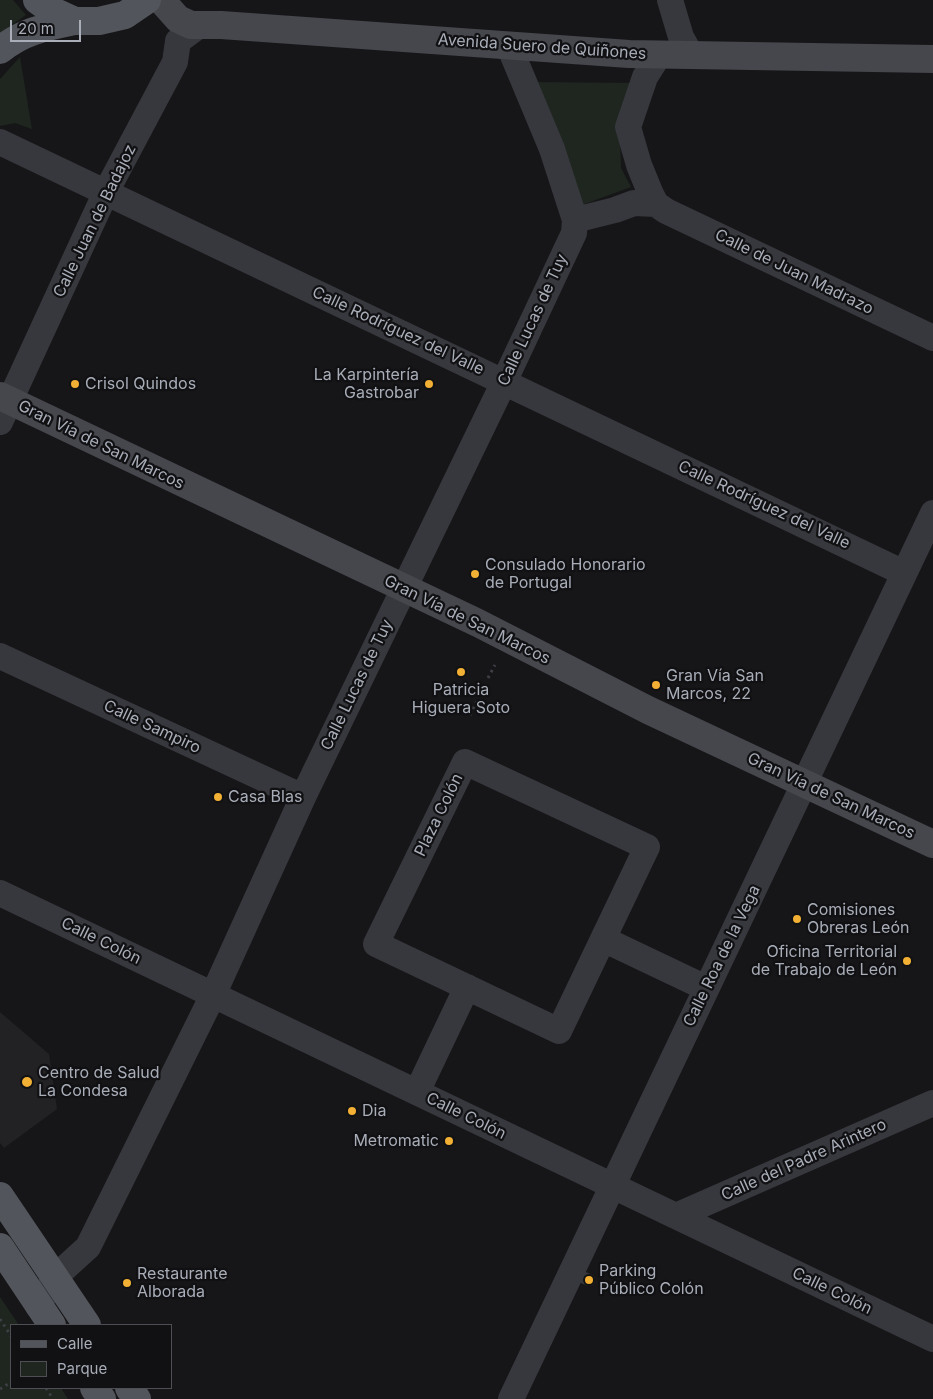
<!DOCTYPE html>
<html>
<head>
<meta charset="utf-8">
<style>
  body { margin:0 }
  #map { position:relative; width:933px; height:1399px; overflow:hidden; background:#161618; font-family:Inter,sans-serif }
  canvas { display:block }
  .legend { position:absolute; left:10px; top:1324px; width:162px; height:65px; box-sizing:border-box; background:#111113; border:1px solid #4d4f55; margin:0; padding:6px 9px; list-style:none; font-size:15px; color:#a8adb8 }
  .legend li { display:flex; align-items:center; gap:10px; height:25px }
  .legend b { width:25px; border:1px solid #4d4f55 }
  .scale { position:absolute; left:10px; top:20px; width:71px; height:22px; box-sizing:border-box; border:2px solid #a8adb8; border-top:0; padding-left:6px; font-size:15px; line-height:18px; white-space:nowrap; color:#a8adb8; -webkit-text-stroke:4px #111113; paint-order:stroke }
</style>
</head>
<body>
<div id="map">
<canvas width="933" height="1399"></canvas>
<ul class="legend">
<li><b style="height:6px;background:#53555c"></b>Calle</li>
<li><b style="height:14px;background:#1e261f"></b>Parque</li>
</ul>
<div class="scale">20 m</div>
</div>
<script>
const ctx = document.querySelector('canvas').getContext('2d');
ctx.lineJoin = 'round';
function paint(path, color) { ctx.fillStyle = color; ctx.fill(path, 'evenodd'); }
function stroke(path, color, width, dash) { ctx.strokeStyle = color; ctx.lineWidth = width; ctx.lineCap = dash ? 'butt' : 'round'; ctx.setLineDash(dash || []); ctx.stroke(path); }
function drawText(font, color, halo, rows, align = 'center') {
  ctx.font = font + ' Inter,sans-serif'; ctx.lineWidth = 4.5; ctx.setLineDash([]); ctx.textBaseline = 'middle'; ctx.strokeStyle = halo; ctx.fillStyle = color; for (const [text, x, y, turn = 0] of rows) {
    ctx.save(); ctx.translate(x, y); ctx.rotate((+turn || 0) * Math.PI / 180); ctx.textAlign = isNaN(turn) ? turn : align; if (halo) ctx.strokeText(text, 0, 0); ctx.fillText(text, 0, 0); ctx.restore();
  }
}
paint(new Path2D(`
  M0,1012L49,1054L57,1109L4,1148L0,1143Z`), '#222225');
paint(new Path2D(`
  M0,0H13L26,15L0,33Z
  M20,57L32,129L15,123L0,126V79Z
  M534,82L635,83L620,133L621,168L631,187L582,205Z
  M0,1297L19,1325H11V1388H61L68,1399H0Z`), '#1e261f');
stroke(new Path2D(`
  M488,678L495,665
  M470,715L477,701
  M0,1319L11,1336
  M46,1388L53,1399
  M0,1389L11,1382`), '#3d3f44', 3, [2.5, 4]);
stroke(new Path2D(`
  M571,1272L589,1280`), '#37383d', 12);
stroke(new Path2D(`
  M670,0L681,37L691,55
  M659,55L645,77L628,127L639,165L650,192L656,204L666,211L933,338
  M0,142L904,573
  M575,220L615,210L634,203L656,204
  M0,422L106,192L175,62L178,41L197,27
  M0,656L303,797
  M465,762L647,847L559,1031L376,944Z
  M0,893L933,1339
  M603,939L706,988
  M417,1092L467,987
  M676,1216L933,1103
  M38,1306L55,1277L88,1247L213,995L303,797L504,382L574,233L575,220L552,149L509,46
  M511,1399L933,513`), '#37383d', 26);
stroke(new Path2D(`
  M161,0L178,19L191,25H221L629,54L933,59
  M0,396L478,623L648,710L933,844`), '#45474d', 28);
stroke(new Path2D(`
  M37,0L51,10L75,21H99L125,15L147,0
  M0,50C23,31 46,27 75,21
  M0,1196L87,1325
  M0,1247L52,1325
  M94,1388L102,1399
  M129,1388L137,1399`), '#53555c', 28);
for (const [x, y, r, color] of [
  [75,384,5,"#f2b134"],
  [429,384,5,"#f2b134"],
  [475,574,5,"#f2b134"],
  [461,672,5,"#f2b134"],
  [656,685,5,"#f2b134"],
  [218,797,5,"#f2b134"],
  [797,919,5,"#f2b134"],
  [907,961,5,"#f2b134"],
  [27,1082,6,"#f2b134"],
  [352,1111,5,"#f2b134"],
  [449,1141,5,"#f2b134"],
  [589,1280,5,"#f2b134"],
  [127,1283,5,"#f2b134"]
]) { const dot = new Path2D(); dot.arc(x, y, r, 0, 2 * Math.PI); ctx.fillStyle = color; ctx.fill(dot); stroke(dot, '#111113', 2); }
drawText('16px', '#a8adb8', '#111113', [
  ["Avenida Suero de Quiñones",542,47,4],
  ["Calle Juan de Badajoz",95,221,-64],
  ["Calle de Juan Madrazo",794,272,26],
  ["Calle Lucas de Tuy",533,320,-65],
  ["Calle Rodríguez del Valle",398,331,25],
  ["Gran Vía de San Marcos",101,445,26],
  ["Calle Rodríguez del Valle",764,505,25],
  ["Gran Vía de San Marcos",467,620,26],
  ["Calle Lucas de Tuy",357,685,-64],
  ["Calle Sampiro",152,727,25],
  ["Gran Vía de San Marcos",831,796,25],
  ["Plaza Colón",439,815,-64],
  ["Calle Colón",101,941,26],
  ["Calle Roa de la Vega",722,956,-64],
  ["Calle Colón",466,1116,26],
  ["Calle del Padre Arintero",804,1160,-24],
  ["Calle Colón",832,1291,26]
]);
drawText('16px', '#a8adb8', '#111113', [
  ["La Karpintería",419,375,"right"],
  ["Gastrobar",419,393,"right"],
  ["Crisol Quindos",85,384],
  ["Consulado Honorario",485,565],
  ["de Portugal",485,583],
  ["Gran Vía San",666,676],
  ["Marcos, 22",666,694],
  ["Patricia",461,690,"center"],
  ["Higuera Soto",461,708,"center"],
  ["Casa Blas",228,797],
  ["Comisiones",807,910],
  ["Obreras León",807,928],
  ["Oficina Territorial",897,952,"right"],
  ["de Trabajo de León",897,970,"right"],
  ["Centro de Salud",38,1073],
  ["La Condesa",38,1091],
  ["Dia",362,1111],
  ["Metromatic",439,1141,"right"],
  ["Parking",599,1271],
  ["Público Colón",599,1289],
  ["Restaurante",137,1274],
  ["Alborada",137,1292]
], 'left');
</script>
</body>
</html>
